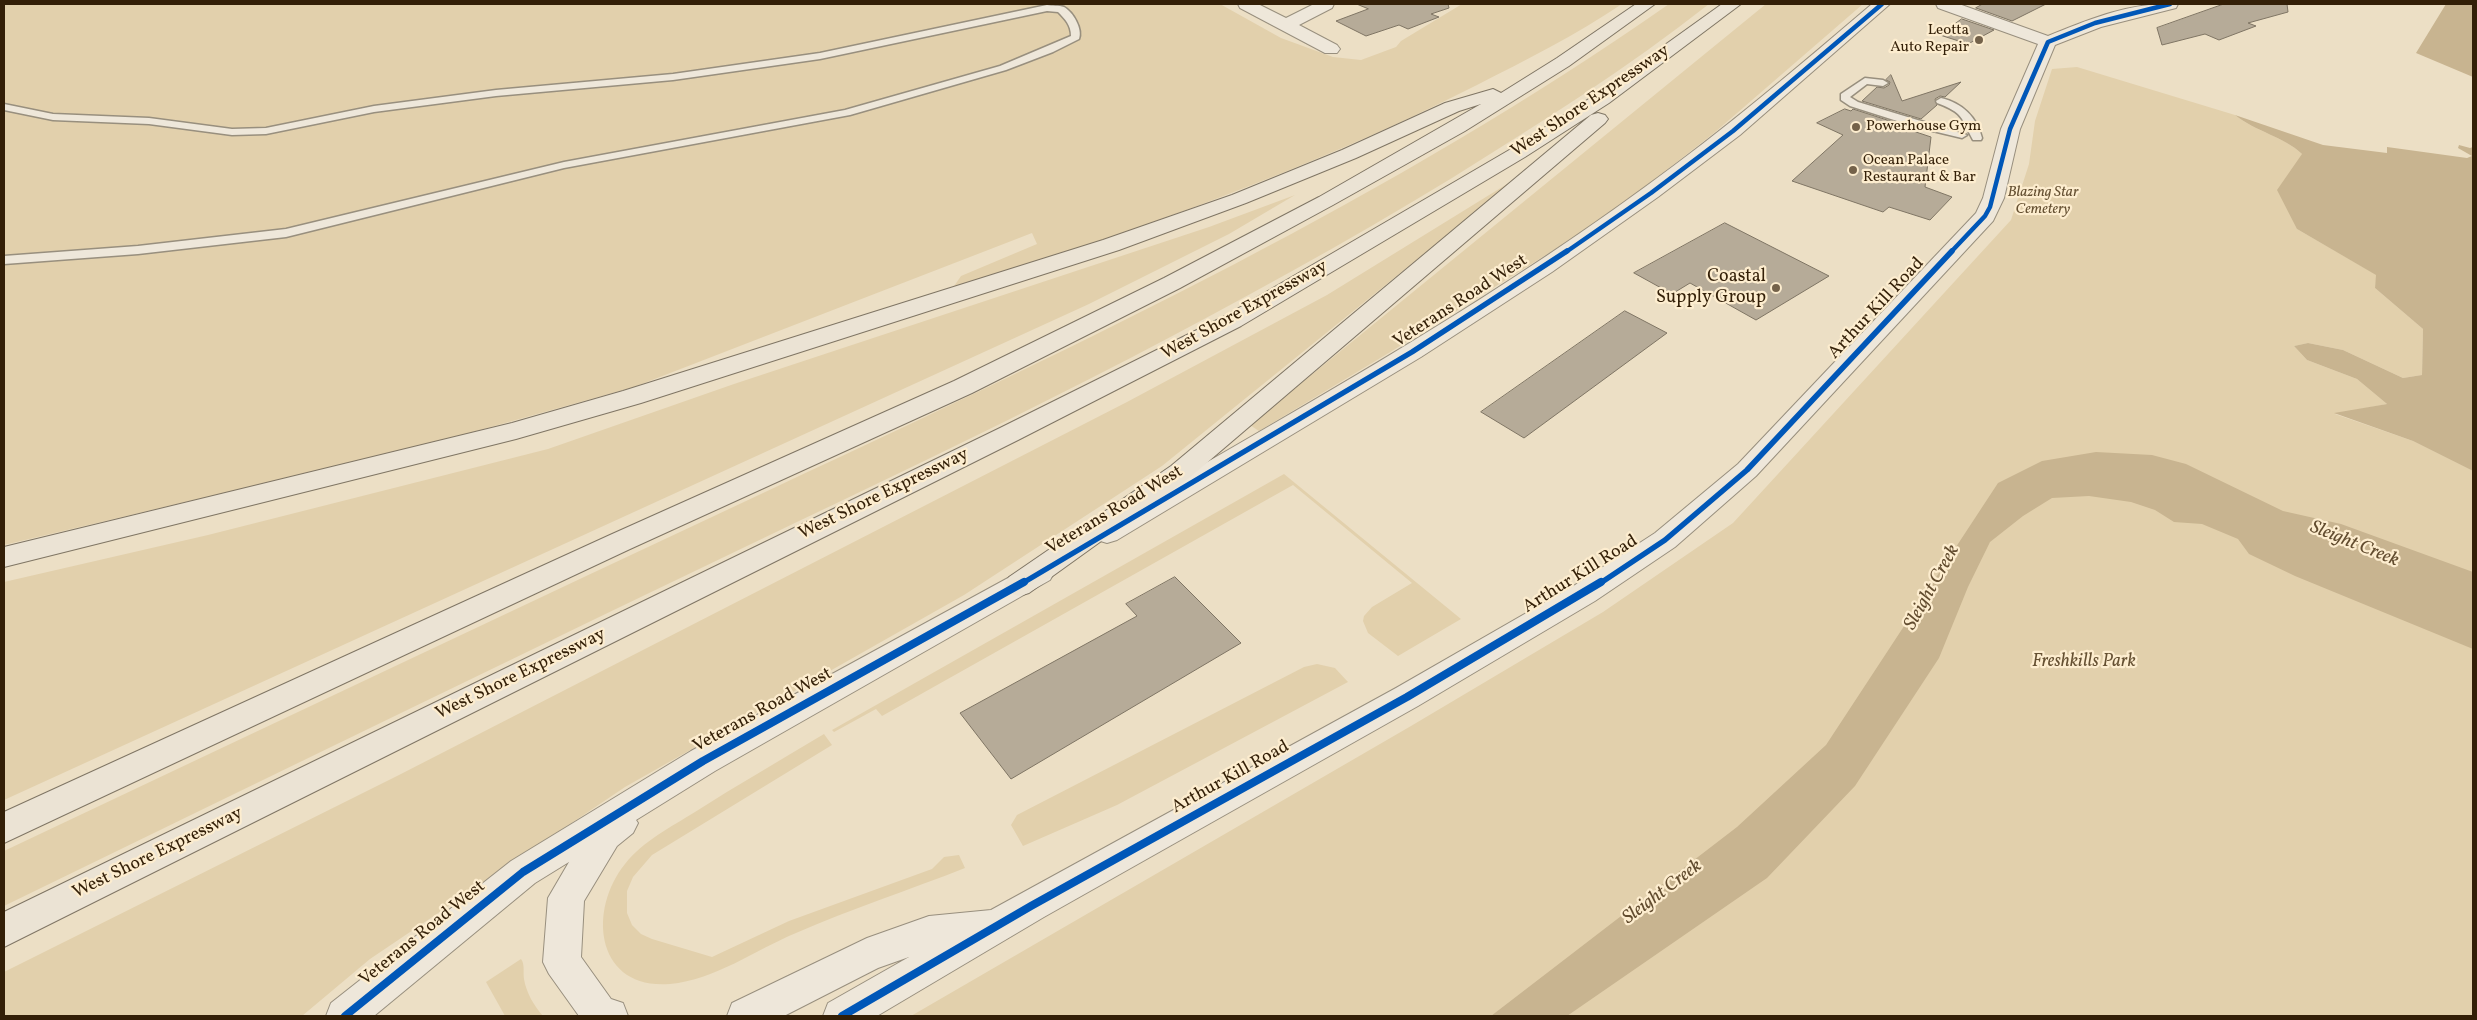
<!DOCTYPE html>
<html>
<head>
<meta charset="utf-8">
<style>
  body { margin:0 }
  #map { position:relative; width:2477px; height:1020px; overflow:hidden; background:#ecdfc5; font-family:Vollkorn,serif }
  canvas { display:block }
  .frame { position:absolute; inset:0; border:5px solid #331f07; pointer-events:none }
</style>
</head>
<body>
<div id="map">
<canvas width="2477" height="1020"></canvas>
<div class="frame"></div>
</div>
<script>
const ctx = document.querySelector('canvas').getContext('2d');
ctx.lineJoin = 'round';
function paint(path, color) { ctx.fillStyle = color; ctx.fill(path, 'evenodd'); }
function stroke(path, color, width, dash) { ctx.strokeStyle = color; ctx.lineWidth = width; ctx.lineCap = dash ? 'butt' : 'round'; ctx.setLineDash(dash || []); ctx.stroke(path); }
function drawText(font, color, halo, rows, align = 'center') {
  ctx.font = font + ' Vollkorn,serif'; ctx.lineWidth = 4.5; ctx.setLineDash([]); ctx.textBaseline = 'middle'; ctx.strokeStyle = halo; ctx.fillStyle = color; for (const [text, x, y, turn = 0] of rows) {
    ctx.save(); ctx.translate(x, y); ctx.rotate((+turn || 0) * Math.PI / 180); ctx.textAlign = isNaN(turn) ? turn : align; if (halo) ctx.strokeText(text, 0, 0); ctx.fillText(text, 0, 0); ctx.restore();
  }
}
paint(new Path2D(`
  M4,4H1220L1281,38L1333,57L1361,60L1396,47L1401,41L1462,4H1622C1576,35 1526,60 1477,85C1308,171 1130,232 950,292L961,276L1037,244L1032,233L634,387L430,444L4,545Z
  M1669,4H1709C1628,68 1540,123 1452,178C1242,306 1021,416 799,521C534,648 269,777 4,906V851C262,729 519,607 778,486C1084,343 1392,198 1669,4Z
  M1766,4H1863L1714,133L1605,218L1392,351L1259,431L1250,425Z
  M2077,67L2235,115C2256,132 2283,136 2302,154L2297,229L2377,275L2375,288L2423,329L2422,375L2403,378L2343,350L2308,343L2294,346L2307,360L2357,379L2387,404L2335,414L2413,441L2473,471V1016H911L1411,726L1603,612L1733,523L2011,220L2029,164L2035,121L2052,69Z
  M1520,176L1162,466L964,595L625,787L370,959L302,1016H4V972L399,775L1127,402L1327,295Z
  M1295,195L1229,234L1089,304L4,800V582L208,535L548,449L734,384L1209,227Z
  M1284,474L1461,619L1398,656L1368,633L1363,621L1364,616L1372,607L1412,583L1293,485L882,716L876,709L834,732L832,730Z
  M1317,664L1335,668L1348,682L1117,805L1023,846L1011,825L1017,815L1304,667Z
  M824,734L832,745L652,855L633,877L627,891V913L632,925L641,934L652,939L712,957L789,921L932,869L944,857L959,855L965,868C909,890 851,909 796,933C755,950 715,980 670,984C596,990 587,911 625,864C643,841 671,827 695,812C737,785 781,760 824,734Z
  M521,959C525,964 523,972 524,979C526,992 534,1006 543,1016H505L486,982Z`), '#e2d0ac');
paint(new Path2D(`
  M2446,4H2473V77L2416,53Z
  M2235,115L2323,145L2387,153V147L2467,158L2472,156L2458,148L2459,145L2470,148L2473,147V471L2413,441L2334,413L2387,404L2357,379L2307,360L2294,346L2308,343L2343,350L2403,378L2422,375L2423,329L2375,288L2376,275L2297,229L2277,190L2302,154C2283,136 2256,132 2235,115Z
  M2096,452L2152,455L2186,464L2283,511L2341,524L2473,572V649L2295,576L2249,554L2238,539L2202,524L2174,522L2155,510L2131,502L2089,496L2052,498L2023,516L1990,542L1968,587L1939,658L1855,786L1767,878L1567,1016H1491L1737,827L1826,745L1998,483L2042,461Z`), '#c8b490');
const building = new Path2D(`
  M1357,4H1448L1449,8L1431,14L1439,17L1408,29L1399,25L1366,36L1336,21L1368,9Z
  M1983,4H2046L2012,21L1976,8Z
  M2224,4H2287L2288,12L2248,23L2256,26L2219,40L2205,34L2162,45L2157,28Z
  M1962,19L1994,30L1968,44L1940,35Z
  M1891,75L1902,101L1961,82L1945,97L1940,96L1935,99L1937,105L1921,119L1862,101L1877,87L1884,88L1889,85L1890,82L1886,80Z
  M1845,109L1851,111L1853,109L1912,128L1910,130L1931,137L1925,187L1952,197L1930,220L1889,207L1883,212L1792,181L1843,135L1817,123Z
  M1725,223L1829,276L1756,320L1690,283L1672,294L1634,273Z
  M1625,311L1667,333L1524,438L1481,412Z
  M1175,577L1241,643L1011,779L960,713L1137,616L1126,604Z`);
paint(building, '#b6ab98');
stroke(building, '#7f7564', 1);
const service = new Path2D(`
  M1047,5C1052,6 1059,5 1064,7C1073,12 1083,29 1079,39L1053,52L1006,70L850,115L564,168L286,237L138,254L4,264V256L138,246L286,229L564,162L845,110L1000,66L1071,36C1071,25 1065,19 1058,12L1047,11L820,59L673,80L496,96L374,112L266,134L232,135L149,124L53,120L4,110V104L53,114L149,118L232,129L266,128L374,106L496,90L673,74L820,53Z
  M1865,78L1883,80L1888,83L1883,86L1867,84L1850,97L1858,102L1967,135L1962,138L1916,127L1850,106L1841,100V94Z
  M1941,98C1962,103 1977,117 1982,138L1981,140H1973C1961,118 1964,113 1937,103L1936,101Z`);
const minor = new Path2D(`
  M1238,4H1258L1286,18L1314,4H1334L1332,8L1299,25L1337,45L1340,49L1337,53H1325L1240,8Z`);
const tertiary = new Path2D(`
  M1872,4H1890L1740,135L1658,197L1552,272L1421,357L1117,540L1107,543L1097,540L1093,533L1097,526C1282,418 1472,314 1645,187C1724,130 1798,67 1872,4Z
  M1936,4H1959L2048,36C2089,19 2134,1 2178,4L2176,8L2101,27L2055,45L2020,129L2004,198L1993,221L1756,476L1675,547L1595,601L1418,706L1044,917L877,1016H823L828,1003L909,957L878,968L784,1016H727L732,1003L867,938L929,916L991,910L1396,688L1575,585L1655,533L1738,464L1976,213L1983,198L2001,129L2038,44L1938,8Z
  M1040,562L1050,566L1054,573L1050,580L715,771L636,820L638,823L633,833L617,846L584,901L581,957L611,999L623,1003L628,1016H579L549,974L543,962L548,898L569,862L535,883L374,1016H326L331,1003L511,861L691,751L1030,566Z`);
const motorway = new Path2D(`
  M1636,4H1655L1569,66L1465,131L1333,205L1180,288L972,393L630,549L4,843V812L610,535L954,381L1164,278L1319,197L1481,104L1459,111L1356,158L1246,203L1119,250L641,403L516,439L4,567V547L512,423L623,391L1103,240L1232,195L1342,150L1445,103L1493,89L1501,93L1557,58Z
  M1722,4H1741L1609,103L1525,157L1241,326L1018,440L4,947V912L1000,428L1225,316L1511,149L1595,95Z
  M1598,113L1605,115L1608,119L1605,123L1189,478L1029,593L1019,596L1009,593L1004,585L1009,577L1171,466L1591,115Z`);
stroke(service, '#988f7e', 3);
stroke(minor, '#988f7e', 2);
stroke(tertiary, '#988f7e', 2);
stroke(motorway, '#7f7564', 2);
paint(service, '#eee7da');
paint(minor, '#eee7da');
paint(tertiary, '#eee7da');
paint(motorway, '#ebe3d4');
stroke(new Path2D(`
  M1566,252L1651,193L1733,131L1882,4
  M1951,252L1985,216L1990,207L2010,129L2048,42L2095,23L2170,4`), '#0057b8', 4.5);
stroke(new Path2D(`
  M1021,584L1412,352L1567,251
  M1599,584L1665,540L1747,470L1952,251`), '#0057b8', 5.5);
stroke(new Path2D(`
  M345,1016L523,872L703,761L1024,582
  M842,1016L1031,906L1407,697L1601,582`), '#0057b8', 8);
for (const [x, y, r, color] of [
  [1979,40,5,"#74624a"],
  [1856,127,5,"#74624a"],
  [1853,170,5,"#74624a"],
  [1776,288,5,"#74624a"]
]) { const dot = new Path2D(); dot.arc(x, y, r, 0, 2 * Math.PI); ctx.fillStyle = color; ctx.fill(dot); stroke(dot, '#fdedcf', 2); }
drawText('15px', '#331f07', '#fdedcf', [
  ["Leotta",1969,31,"right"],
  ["Auto Repair",1969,48,"right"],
  ["Powerhouse Gym",1866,127],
  ["Ocean Palace",1863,161],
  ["Restaurant & Bar",1863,178]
], 'left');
drawText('italic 15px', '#655032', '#fdedcf', [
  ["Blazing Star",2043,193],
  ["Cemetery",2043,210]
]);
drawText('18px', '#331f07', '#fdedcf', [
  ["West Shore Expressway",1591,102,-34],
  ["Veterans Road West",1461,302,-33],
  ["Arthur Kill Road",1877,309,-47],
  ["West Shore Expressway",1245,311,-29],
  ["West Shore Expressway",884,495,-26],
  ["Veterans Road West",1115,511,-31],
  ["Arthur Kill Road",1581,575,-32],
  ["West Shore Expressway",521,675,-26],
  ["Veterans Road West",763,711,-29],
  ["Arthur Kill Road",1231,778,-29],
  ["West Shore Expressway",158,854,-26],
  ["Veterans Road West",423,934,-39]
]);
drawText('18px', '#331f07', '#fdedcf', [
  ["Coastal",1766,278],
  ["Supply Group",1766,299]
], 'right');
drawText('italic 18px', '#655032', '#fdedcf', [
  ["Freshkills Park",2084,663]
]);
drawText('italic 19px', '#624c2f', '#fdedcf', [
  ["Sleight Creek",2354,545,22],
  ["Sleight Creek",1933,588,-61],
  ["Sleight Creek",1663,893,-37]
]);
</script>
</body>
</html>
